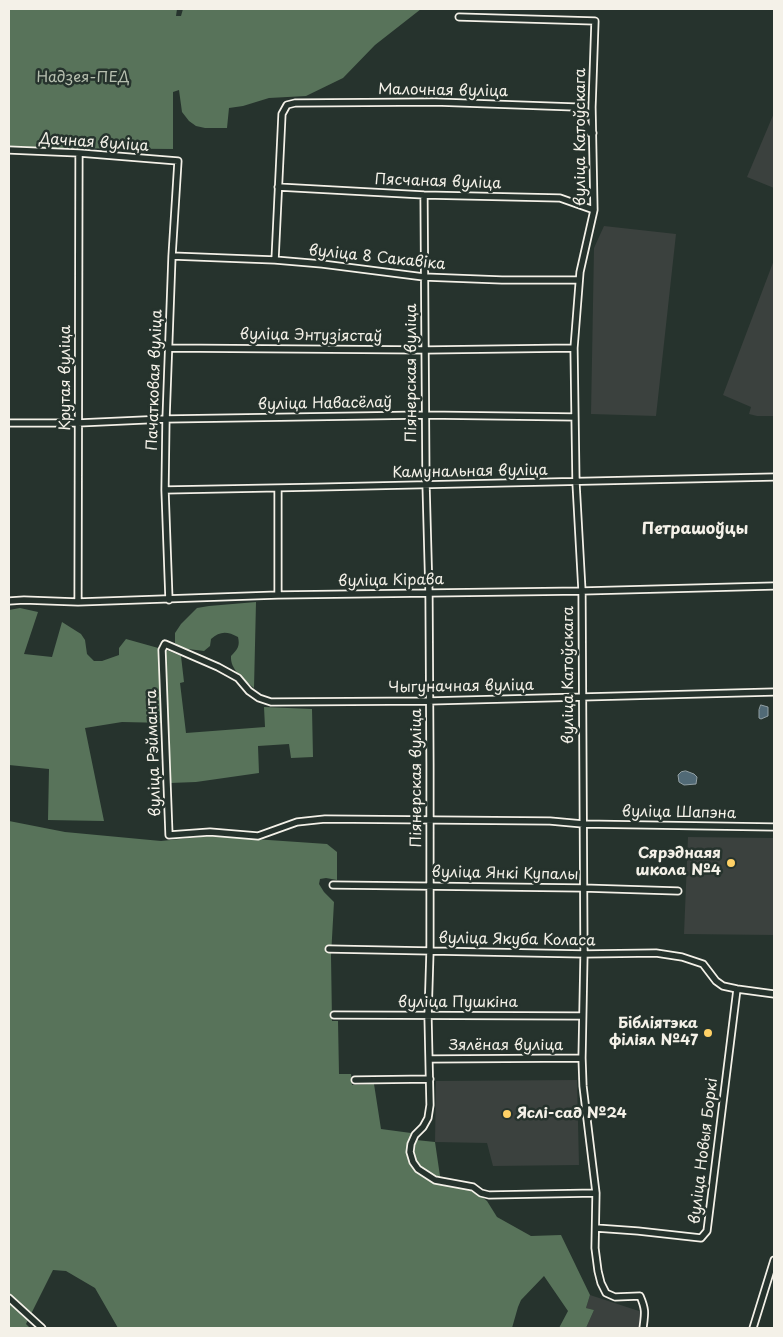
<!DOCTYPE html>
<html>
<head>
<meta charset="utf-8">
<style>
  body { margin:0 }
  #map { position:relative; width:783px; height:1337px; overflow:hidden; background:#26332d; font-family:"Playpen Sans",sans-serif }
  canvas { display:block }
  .frame { position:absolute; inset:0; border:10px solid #f4f1e8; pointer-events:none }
</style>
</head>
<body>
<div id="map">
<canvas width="783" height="1337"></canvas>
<div class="frame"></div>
</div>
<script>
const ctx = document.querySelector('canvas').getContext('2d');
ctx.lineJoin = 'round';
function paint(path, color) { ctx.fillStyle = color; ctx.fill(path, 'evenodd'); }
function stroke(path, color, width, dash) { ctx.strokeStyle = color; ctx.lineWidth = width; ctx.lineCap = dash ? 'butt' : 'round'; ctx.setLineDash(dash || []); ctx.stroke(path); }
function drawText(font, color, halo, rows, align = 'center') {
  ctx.font = font + ' "Playpen Sans",sans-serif'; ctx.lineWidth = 5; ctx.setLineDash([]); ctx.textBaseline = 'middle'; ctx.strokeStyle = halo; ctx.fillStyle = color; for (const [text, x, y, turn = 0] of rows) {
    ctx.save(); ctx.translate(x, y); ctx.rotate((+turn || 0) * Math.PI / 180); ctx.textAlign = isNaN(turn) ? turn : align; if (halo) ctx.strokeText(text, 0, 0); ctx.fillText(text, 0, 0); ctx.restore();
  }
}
paint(new Path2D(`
  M774,113V188L747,177Z
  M604,226L676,234L656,416L591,414L594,248Z
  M774,260V416H757L749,414L751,407L723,395Z
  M688,837L774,838V935L684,934Z
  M577,1080L579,1165L493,1166L487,1143L435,1142L436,1081Z
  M590,1295L642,1312L641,1328H586L594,1310L586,1308Z`), '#3b413e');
paint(new Path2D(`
  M9,9H177L176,16H181L183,9H421L375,45L343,78L306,96L269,98L243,106L229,108L227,128H205L196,126L189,121L182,112L179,90L173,92V149L52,148L9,146Z
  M256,602L254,688C244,679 230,670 231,656C238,649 240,646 238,637C227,631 220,631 211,639L210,646L204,651L180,648L175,643V633L181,624L197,608L209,606Z
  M20,608L38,612L24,654L52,657L62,622L81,634L85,640L87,654L94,661H102L119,655V648L126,639L169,651L181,656L184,682L180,683L186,733L265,727L264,707L312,709L313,757L291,758L289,744L258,746L259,773L196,782L170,783V742L168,723L122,722L85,728L104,821L48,820L49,769L9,765V610Z
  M9,821L65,832L161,841L210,836L327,844L337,852V880L326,878L320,879L319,884L324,892L334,902L331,956L332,1021H338L339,1074H351L352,1085L374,1084L381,1129L411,1133L416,1140L435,1142L441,1183L471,1188L487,1201L497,1217L531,1236L561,1235L590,1295L586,1308L594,1310L586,1328H559L568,1311L544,1276L521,1300L518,1307L512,1328H118L95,1288L66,1271L53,1270L26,1324L30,1328H9Z`), '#58735a');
const water = new Path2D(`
  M761,705L768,707V716L761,719L759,718V710Z
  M686,771L694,774L697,777L696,784L684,785L679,782L678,775L681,772Z`);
paint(water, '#516a76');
stroke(water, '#92a0a4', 1);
const street = new Path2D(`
  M459,17L595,21L592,107L594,210L580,272L574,348L576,483L582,591L584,954L582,1058L583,1086L596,1193L595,1248L598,1271L601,1283L606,1293L615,1297L640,1296C646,1310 645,1313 643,1328
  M9,150L79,153L178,161L172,256L166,419L165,490L169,600
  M278,187L424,195L560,198L594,210
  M424,195L426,484L429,594L430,765V951L428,1016L430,1105L428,1118L423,1127L415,1135L411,1144L410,1152L413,1162L418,1169L435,1180L473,1187L481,1193L489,1195L596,1193
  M172,256L275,260L322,264L424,277L502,280H579
  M275,260L282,114L287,105L295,103L435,102L575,107L579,111L590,133H593
  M168,348L426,350L574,348
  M9,423H78L166,419L425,415L575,417
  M278,488V595
  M165,490C368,486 571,483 774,477
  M9,601L24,600L78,602L278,595L582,591L774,586
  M78,602L79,153
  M774,692L429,701L271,702L259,698L249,691L238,678L218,667L165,644L162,650L169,835L210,832L258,836L297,822L325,819L550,821L583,824L774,827
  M333,885L583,888L678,891
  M329,949L584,954L656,953L682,957L703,964L716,981L723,986L737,989L774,994
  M334,1015L582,1016
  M429,1059L582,1058
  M355,1080L430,1079
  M596,1228L638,1231L701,1238L707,1231L737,989
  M9,1298L42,1328
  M753,1328L774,1260`);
stroke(street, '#f4f1e8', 9);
stroke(street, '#26332d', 5.5);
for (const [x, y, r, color] of [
  [731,863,5,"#ffd166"],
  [708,1033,5,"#ffd166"],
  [507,1114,5,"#ffd166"]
]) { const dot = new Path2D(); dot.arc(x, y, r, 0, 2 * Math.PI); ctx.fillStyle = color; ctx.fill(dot); stroke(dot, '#26332d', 2); }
drawText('15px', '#b6bfaf', '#26332d', [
  ["Надзея-ПЕД",83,78]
]);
drawText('15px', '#f4f1e8', '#26332d', [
  ["Малочная вуліца",443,91,1],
  ["вуліца Катоўскага",581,137,-90],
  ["Дачная вуліца",94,143,4],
  ["Пясчаная вуліца",438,182,2],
  ["вуліца 8 Сакавіка",377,258,6],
  ["вуліца Энтузіястаў",311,336,1],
  ["Піянерская вуліца",412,373,-90],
  ["Крутая вуліца",66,378,-90],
  ["Пачатковая вуліца",155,380,-88],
  ["вуліца Навасёлаў",325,404,-1],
  ["Камунальная вуліца",470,472,-1],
  ["вуліца Кірава",391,581,-1],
  ["вуліца Катоўскага",569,675,-90],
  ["Чыгуначная вуліца",461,687,-1],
  ["вуліца Рэйманта",154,753,-92],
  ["Піянерская вуліца",417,778,-90],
  ["вуліца Шапэна",679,813,1],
  ["вуліца Янкі Купалы",505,874,1],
  ["вуліца Якуба Коласа",517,940,1],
  ["вуліца Пушкіна",458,1003],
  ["Зялёная вуліца",506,1046],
  ["вуліца Новыя Боркі",704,1151,-83]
]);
drawText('bold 15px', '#f4f1e8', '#26332d', [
  ["Сярэднаяя",721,854],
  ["школа №4",721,871],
  ["Бібліятэка",698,1024],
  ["філіял №47",698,1041],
  ["Яслі-сад №24",517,1114,"left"]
], 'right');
drawText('bold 16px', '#f4f1e8', '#26332d', [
  ["Петрашоўцы",695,530]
]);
</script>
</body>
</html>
